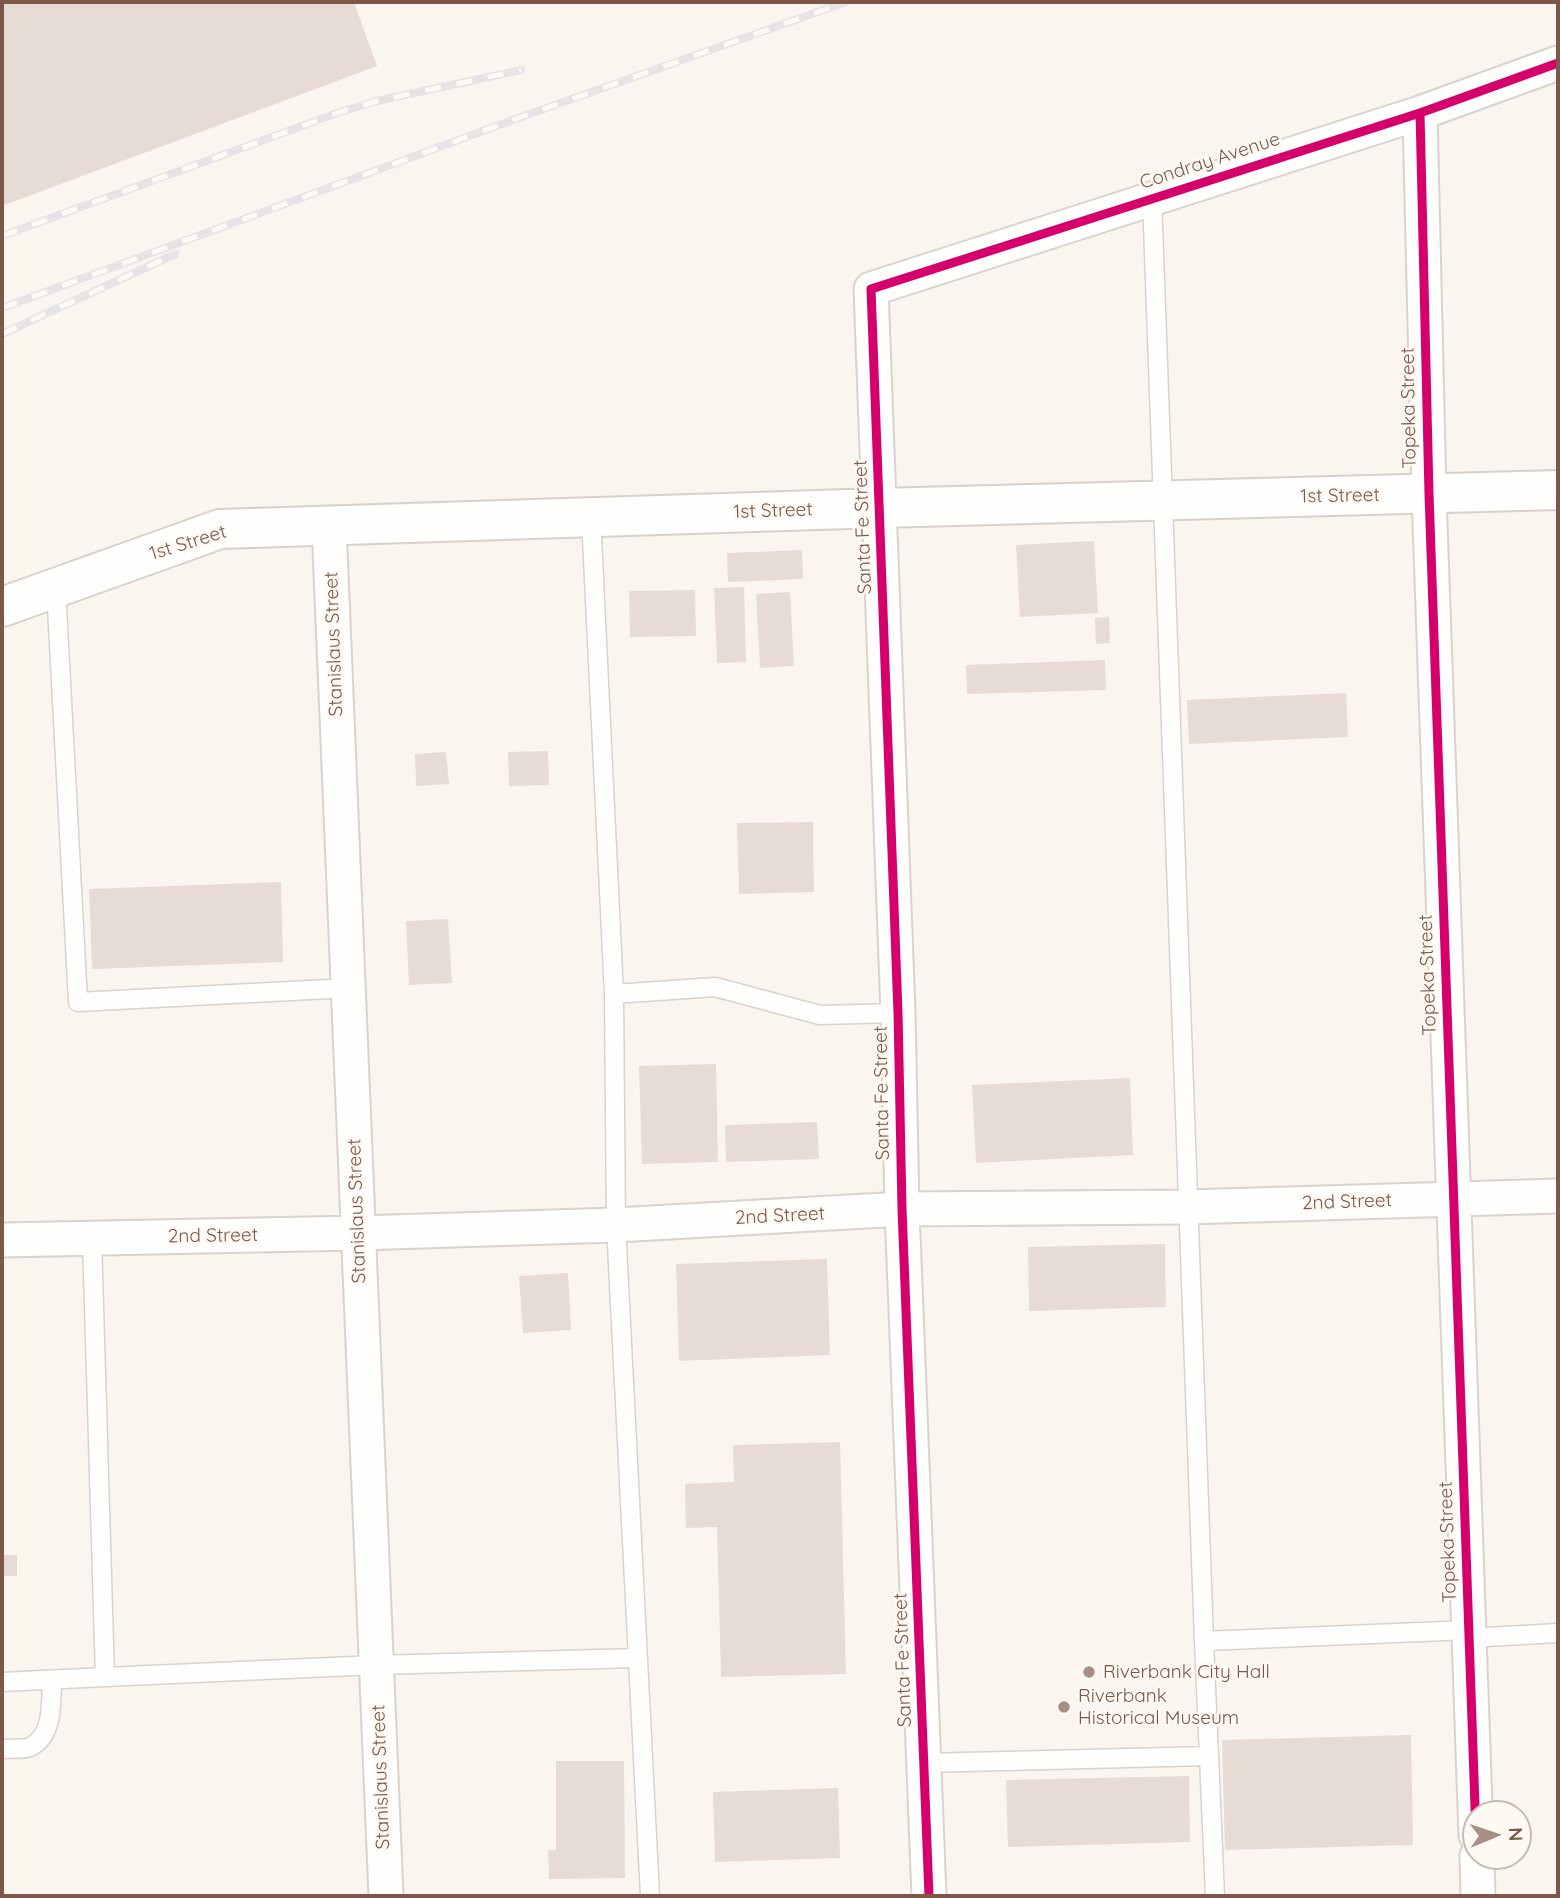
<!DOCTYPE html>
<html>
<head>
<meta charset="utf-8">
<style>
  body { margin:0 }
  #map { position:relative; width:1560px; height:1898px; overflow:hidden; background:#faf5ef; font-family:Quicksand,sans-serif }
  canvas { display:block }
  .frame { position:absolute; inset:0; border:4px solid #7e5749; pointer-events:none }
  .north { position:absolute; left:1462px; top:1800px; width:70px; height:70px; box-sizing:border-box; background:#fff9f3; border:2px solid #cbb8af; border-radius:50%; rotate:88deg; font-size:19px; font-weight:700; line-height:28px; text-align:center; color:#7e5749 }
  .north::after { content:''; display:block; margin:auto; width:24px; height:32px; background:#a98e83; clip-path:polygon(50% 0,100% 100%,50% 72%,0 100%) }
</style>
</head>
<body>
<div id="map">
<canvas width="1560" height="1898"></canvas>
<div class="frame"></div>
<div class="north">N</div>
</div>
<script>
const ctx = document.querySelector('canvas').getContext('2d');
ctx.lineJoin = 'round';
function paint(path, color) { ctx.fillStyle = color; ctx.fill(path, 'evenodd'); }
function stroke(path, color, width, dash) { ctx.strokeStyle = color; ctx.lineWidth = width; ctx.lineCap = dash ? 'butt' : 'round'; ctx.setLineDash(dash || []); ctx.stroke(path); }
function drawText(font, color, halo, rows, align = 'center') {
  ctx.font = font + ' Quicksand,sans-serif'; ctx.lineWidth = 5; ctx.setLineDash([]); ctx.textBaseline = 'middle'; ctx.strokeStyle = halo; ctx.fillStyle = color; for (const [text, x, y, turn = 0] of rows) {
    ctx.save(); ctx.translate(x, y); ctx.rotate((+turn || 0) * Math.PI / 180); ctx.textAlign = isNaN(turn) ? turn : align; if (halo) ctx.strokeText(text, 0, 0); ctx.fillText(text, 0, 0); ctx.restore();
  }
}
paint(new Path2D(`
  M2,2H354L377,66L2,206Z
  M1094,541L1098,613L1020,617L1016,545Z
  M802,550L803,579L728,582L727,553Z
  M744,587L746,662L717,663L714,588Z
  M695,590L696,636L630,637L629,591Z
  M790,592L794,666L760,668L756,594Z
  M1109,617L1110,643L1096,644L1095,618Z
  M1105,660L1106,690L967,694L966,665Z
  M1346,693L1348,737L1189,744L1187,700Z
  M548,751L549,785L509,786L508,752Z
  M446,752L449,784L416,786L415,754Z
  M813,822L814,892L739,894L737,823Z
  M281,882L283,962L92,969L89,889Z
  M448,919L452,983L409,985L406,921Z
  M716,1064L718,1162L642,1164L639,1066Z
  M1130,1078L1133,1155L976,1163L972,1085Z
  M817,1122L819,1159L726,1162L725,1125Z
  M1165,1244L1166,1307L1029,1311L1028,1247Z
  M827,1259L830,1355L679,1361L676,1264Z
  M568,1273L571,1330L523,1333L519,1276Z
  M840,1442L846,1674L721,1677L717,1527L686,1528L685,1484L734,1482L733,1445Z
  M2,1555H17V1576H2Z
  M1411,1735L1413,1845L1225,1850L1222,1740Z
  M556,1761H624L625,1878L549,1879L548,1850H556Z
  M1189,1776L1190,1842L1008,1847L1006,1780Z
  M838,1788L840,1858L715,1862L713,1792Z`), '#e7dcd5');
const lane = new Path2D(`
  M1152,198L1204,1641L1469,1630
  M591,517L614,994L715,987L820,1015L898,1013
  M56,588L78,1002L348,988
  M614,994L616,1225L650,1896
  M92,1239L105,1677L376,1665L638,1658
  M1469,1638L1558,1633
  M1204,1641L1215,1896
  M2,1682L105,1677
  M2,1749C10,1748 23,1750 30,1747C54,1736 51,1701 52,1680
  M924,1763L1209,1756`);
const street = new Path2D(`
  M1420,113L1429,494L1476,1835
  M329,525L386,1896
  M2,1240L358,1233L616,1225L902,1209L1187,1207L1558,1196
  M1477,1856L1478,1896
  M929,1896L902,1209L898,1013L871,289L1420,113L1558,63`);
const secondary = new Path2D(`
  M2,607L220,529L880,508L1558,490`);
stroke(lane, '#dad2cd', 21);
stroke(street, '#dad2cd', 37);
stroke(secondary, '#dad0ca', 42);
stroke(lane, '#fefefd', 18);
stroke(street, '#fefefd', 33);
stroke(secondary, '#fefefd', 38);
const rail = new Path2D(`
  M2,236L340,112L377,101L521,70
  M2,308L521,117L846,2
  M2,334L175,254`);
stroke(rail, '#e6e3e7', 8);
stroke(rail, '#fff9f3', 5, [16]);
stroke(new Path2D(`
  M1420,113L1429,494L1476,1835
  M929,1896L902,1209L898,1013L871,289L1420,113L1558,63`), '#d6006c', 9);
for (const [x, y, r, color] of [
  [1089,1672,7,"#a98e83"],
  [1064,1707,7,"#a98e83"]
]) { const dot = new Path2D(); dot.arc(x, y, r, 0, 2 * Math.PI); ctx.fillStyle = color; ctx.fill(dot); stroke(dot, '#fff9f3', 2.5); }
drawText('19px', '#7e5749', '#fff9f3', [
  ["Condray Avenue",1210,161,-18],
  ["Topeka Street",1409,408,-91],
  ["1st Street",1340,496,-1],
  ["1st Street",773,511,-2],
  ["Santa Fe Street",863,527,-92],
  ["1st Street",188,543,-17],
  ["Stanislaus Street",334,644,-92],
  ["Topeka Street",1428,975,-92],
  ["Santa Fe Street",882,1093,-91],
  ["2nd Street",1347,1202,-2],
  ["Stanislaus Street",357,1211,-92],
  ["2nd Street",780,1216,-3],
  ["2nd Street",213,1236,-1],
  ["Topeka Street",1448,1542,-92],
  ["Santa Fe Street",903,1660,-92],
  ["Stanislaus Street",381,1777,-92]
]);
drawText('19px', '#7e5749', '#fff9f3', [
  ["Riverbank City Hall",1103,1672],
  ["Riverbank",1078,1696],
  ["Historical Museum",1078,1718]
], 'left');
</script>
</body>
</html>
